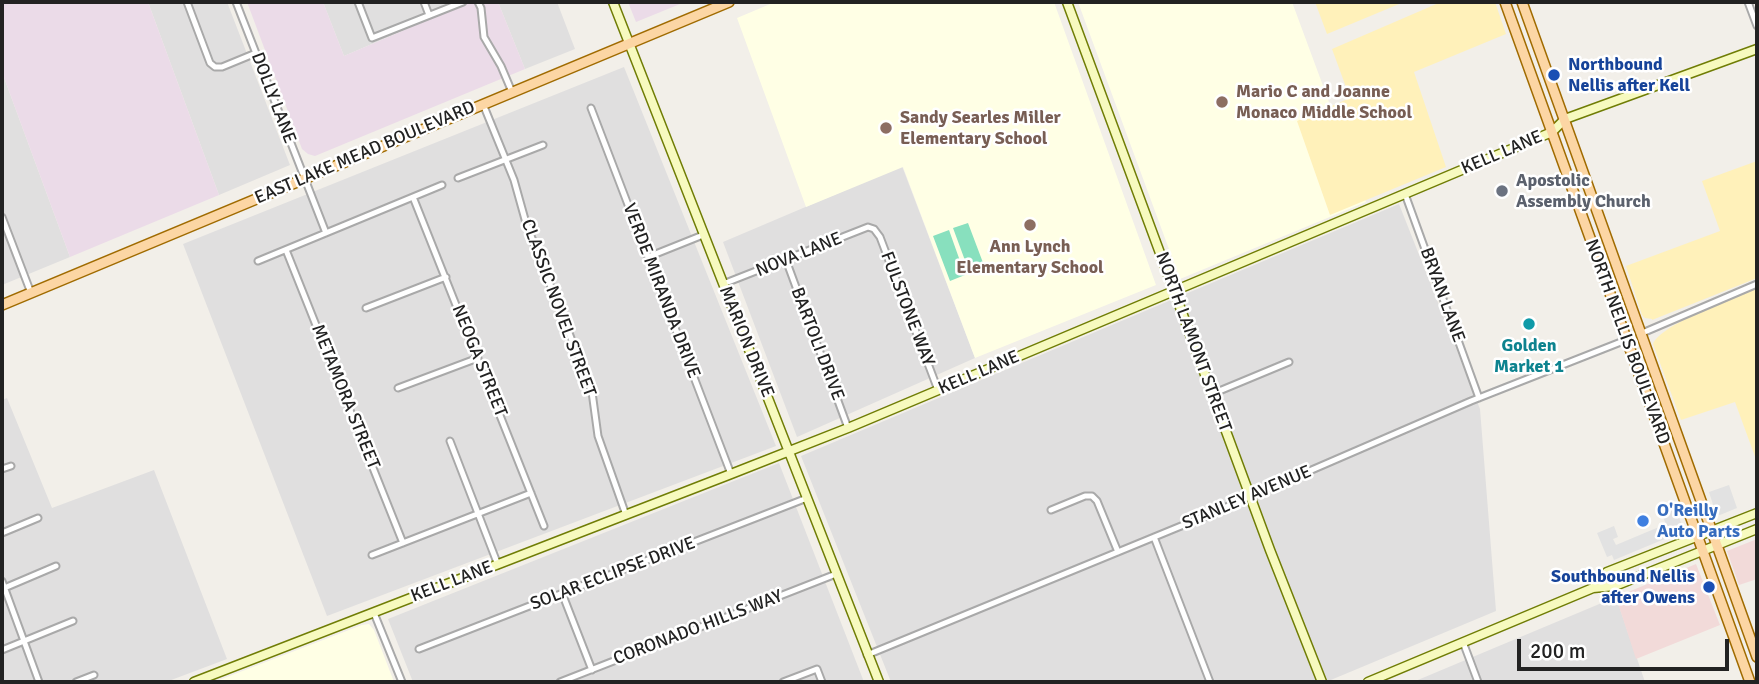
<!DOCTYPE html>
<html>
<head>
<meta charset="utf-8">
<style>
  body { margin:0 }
  #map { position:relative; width:1759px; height:684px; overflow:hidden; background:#f2efe9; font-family:Signika,sans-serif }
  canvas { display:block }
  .frame { position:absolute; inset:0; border:4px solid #222; pointer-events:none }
  .scale { position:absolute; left:1517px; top:639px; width:212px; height:32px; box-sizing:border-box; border:4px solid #222; border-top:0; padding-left:9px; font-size:21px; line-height:24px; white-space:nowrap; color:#222; -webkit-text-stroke:5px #fff; paint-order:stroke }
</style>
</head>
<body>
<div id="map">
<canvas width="1759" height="684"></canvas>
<div class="frame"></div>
<div class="scale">200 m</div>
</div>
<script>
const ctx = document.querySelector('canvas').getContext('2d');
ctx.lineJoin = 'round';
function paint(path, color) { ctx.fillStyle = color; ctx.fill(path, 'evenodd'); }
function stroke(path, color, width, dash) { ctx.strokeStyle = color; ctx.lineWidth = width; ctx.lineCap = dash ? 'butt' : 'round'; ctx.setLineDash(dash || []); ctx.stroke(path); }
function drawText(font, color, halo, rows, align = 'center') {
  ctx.font = font + ' Signika,sans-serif'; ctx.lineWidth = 5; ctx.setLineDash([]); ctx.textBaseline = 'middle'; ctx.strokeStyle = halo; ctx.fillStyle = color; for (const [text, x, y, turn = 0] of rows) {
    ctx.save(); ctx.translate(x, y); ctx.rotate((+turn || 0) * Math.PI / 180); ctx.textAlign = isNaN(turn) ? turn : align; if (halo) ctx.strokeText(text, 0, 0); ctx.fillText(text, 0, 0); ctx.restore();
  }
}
paint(new Path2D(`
  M148,2H227L290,165L219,195Z
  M323,2H470L344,56Z
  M498,2H557L575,49L525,69Z
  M624,67L776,446L327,616L183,244Z
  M2,72L70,257L2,285Z
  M902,166L975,358L797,437L723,242Z
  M1399,204L1480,409L1496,611L1326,682H891L801,456Z
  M7,398L52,508L154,470L227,659L166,682H2V400Z
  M779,463L864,682H413L388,619Z
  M1616,597L1645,682H1413Z`), '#e0dfdf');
paint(new Path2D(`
  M1757,539V579L1739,585L1727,551Z
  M1696,564L1720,625L1636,659L1616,597Z`), '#f2dad9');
paint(new Path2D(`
  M2,2H148L219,195L70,257L2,72Z
  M247,2H323L344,56L470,2H498L525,69L315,156L308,154L302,149Z
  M628,2H685L636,22Z`), '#ebdbe8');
paint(new Path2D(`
  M775,2H1054L1156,285L975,358L903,167L806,207L737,18Z
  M1078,2H1292L1366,202L1180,279Z
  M369,624L374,630L394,682H214L362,625Z`), '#ffffe5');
paint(new Path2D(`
  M1315,2H1404L1327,34Z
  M1441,2H1495L1506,34L1414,72L1446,167L1330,215L1297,121L1350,98L1332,49Z
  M1757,161V278L1652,320V319L1645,318L1642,315L1626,266L1720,231L1702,181Z
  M1757,288V462L1735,402L1681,420L1653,344C1661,324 1736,297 1757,288Z`), '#fff1ba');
paint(new Path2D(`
  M968,223L985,268L970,274L953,228Z
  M949,230L965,275L950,281L933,236Z`), '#88e0be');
paint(new Path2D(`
  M1729,485L1737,508L1720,515L1716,514L1709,492Z
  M1673,500L1682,526L1677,528L1679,533L1614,560L1612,555L1607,557L1597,533L1614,526L1618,537L1613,539L1616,545L1666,524L1658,506Z`), '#e2e2e2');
const street = new Path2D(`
  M187,2L210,63L215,67H222L256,53
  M236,2L326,233
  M358,2L372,38L463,2
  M424,2L429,15
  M478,2L481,8L484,37L501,66L512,92
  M1748,2L1757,26
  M483,104L514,180L526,223L592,392L598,436L626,515
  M591,108L731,474
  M458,178L543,145
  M1405,194L1479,398
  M413,197L544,526
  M2,217L31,293
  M286,250L403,543
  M648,257L703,235
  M786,260L848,428
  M258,261L442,185
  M723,284L868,227L874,229L880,237L938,390
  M366,308L446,277
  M1640,334L1757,284
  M398,388L478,358
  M1212,394L1289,362
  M450,441L498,565
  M2,469L11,466
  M1051,510L1085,496H1092L1097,501L1118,552
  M2,533L38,518
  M1154,537L1210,682
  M372,555L531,493
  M2,581L39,682
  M2,589L56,566
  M562,593L592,670
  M374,613L402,682
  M1463,642L1478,682
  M419,649L807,498
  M2,650L73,621
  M867,655L1203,517L1471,401L1626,340
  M76,682L94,675
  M560,682L836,574
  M783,682L817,669L822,682`);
const secondary = new Path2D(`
  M613,2L879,682
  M1067,2L1270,550L1322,682
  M1593,588L1607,572L1757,513
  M194,682L731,474L848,428L1552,132L1565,119L1757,49
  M1368,682L1593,588L1615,586L1757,529`);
const primary = new Path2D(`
  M1505,2L1750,682
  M1522,2L1757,657
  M2,305L729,2`);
stroke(street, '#a9a9a9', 9);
stroke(secondary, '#707d05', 11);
stroke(primary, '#a06b00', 12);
stroke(street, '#fff', 5);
stroke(secondary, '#f7fabf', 8);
stroke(primary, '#fcd6a4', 9);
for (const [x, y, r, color] of [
  [1554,75,7,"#1a4fb4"],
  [1222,102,7,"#8d6e63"],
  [886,128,7,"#8d6e63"],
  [1502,191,7,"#6b7280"],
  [1030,225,7,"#8d6e63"],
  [1529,324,7,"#0f9aa8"],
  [1643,521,7,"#3f7fe0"],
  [1709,587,7,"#1a4fb4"]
]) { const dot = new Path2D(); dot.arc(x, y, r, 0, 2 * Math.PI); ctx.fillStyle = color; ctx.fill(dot); stroke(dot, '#fff', 2.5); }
drawText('bold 18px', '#164399', '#fff', [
  ["Northbound",1568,65],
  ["Nellis after Kell",1568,86],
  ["Southbound Nellis",1695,577,"right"],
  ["after Owens",1695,598,"right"]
], 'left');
drawText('bold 18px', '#785e54', '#fff', [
  ["Mario C and Joanne",1236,92],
  ["Monaco Middle School",1236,113],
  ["Sandy Searles Miller",900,118],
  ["Elementary School",900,139],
  ["Ann Lynch",1030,247,"center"],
  ["Elementary School",1030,268,"center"]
], 'left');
drawText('18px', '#222', '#fff', [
  ["DOLLY LANE",273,98,69],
  ["EAST LAKE MEAD BOULEVARD",365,153,-23],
  ["KELL LANE",1502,153,-23],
  ["NOVA LANE",799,255,-22],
  ["VERDE MIRANDA DRIVE",661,291,69],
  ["BRYAN LANE",1442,295,70],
  ["CLASSIC NOVEL STREET",558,308,70],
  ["FULSTONE WAY",907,309,69],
  ["MARION DRIVE",746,342,68],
  ["NORTH LAMONT STREET",1193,342,70],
  ["NORTH NELLIS BOULEVARD",1627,342,70],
  ["BARTOLI DRIVE",817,344,69],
  ["NEOGA STREET",479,361,68],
  ["KELL LANE",979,373,-23],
  ["METAMORA STREET",345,397,68],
  ["STANLEY AVENUE",1247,498,-23],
  ["SOLAR ECLIPSE DRIVE",613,574,-21],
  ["KELL LANE",452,582,-21],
  ["CORONADO HILLS WAY",698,628,-21]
]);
drawText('bold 18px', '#5b616d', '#fff', [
  ["Apostolic",1516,181],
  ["Assembly Church",1516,202]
], 'left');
drawText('bold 18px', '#0d838f', '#fff', [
  ["Golden",1529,346],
  ["Market 1",1529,367]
]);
drawText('bold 18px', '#366cbe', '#fff', [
  ["O'Reilly",1657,511],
  ["Auto Parts",1657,532]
], 'left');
</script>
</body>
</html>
